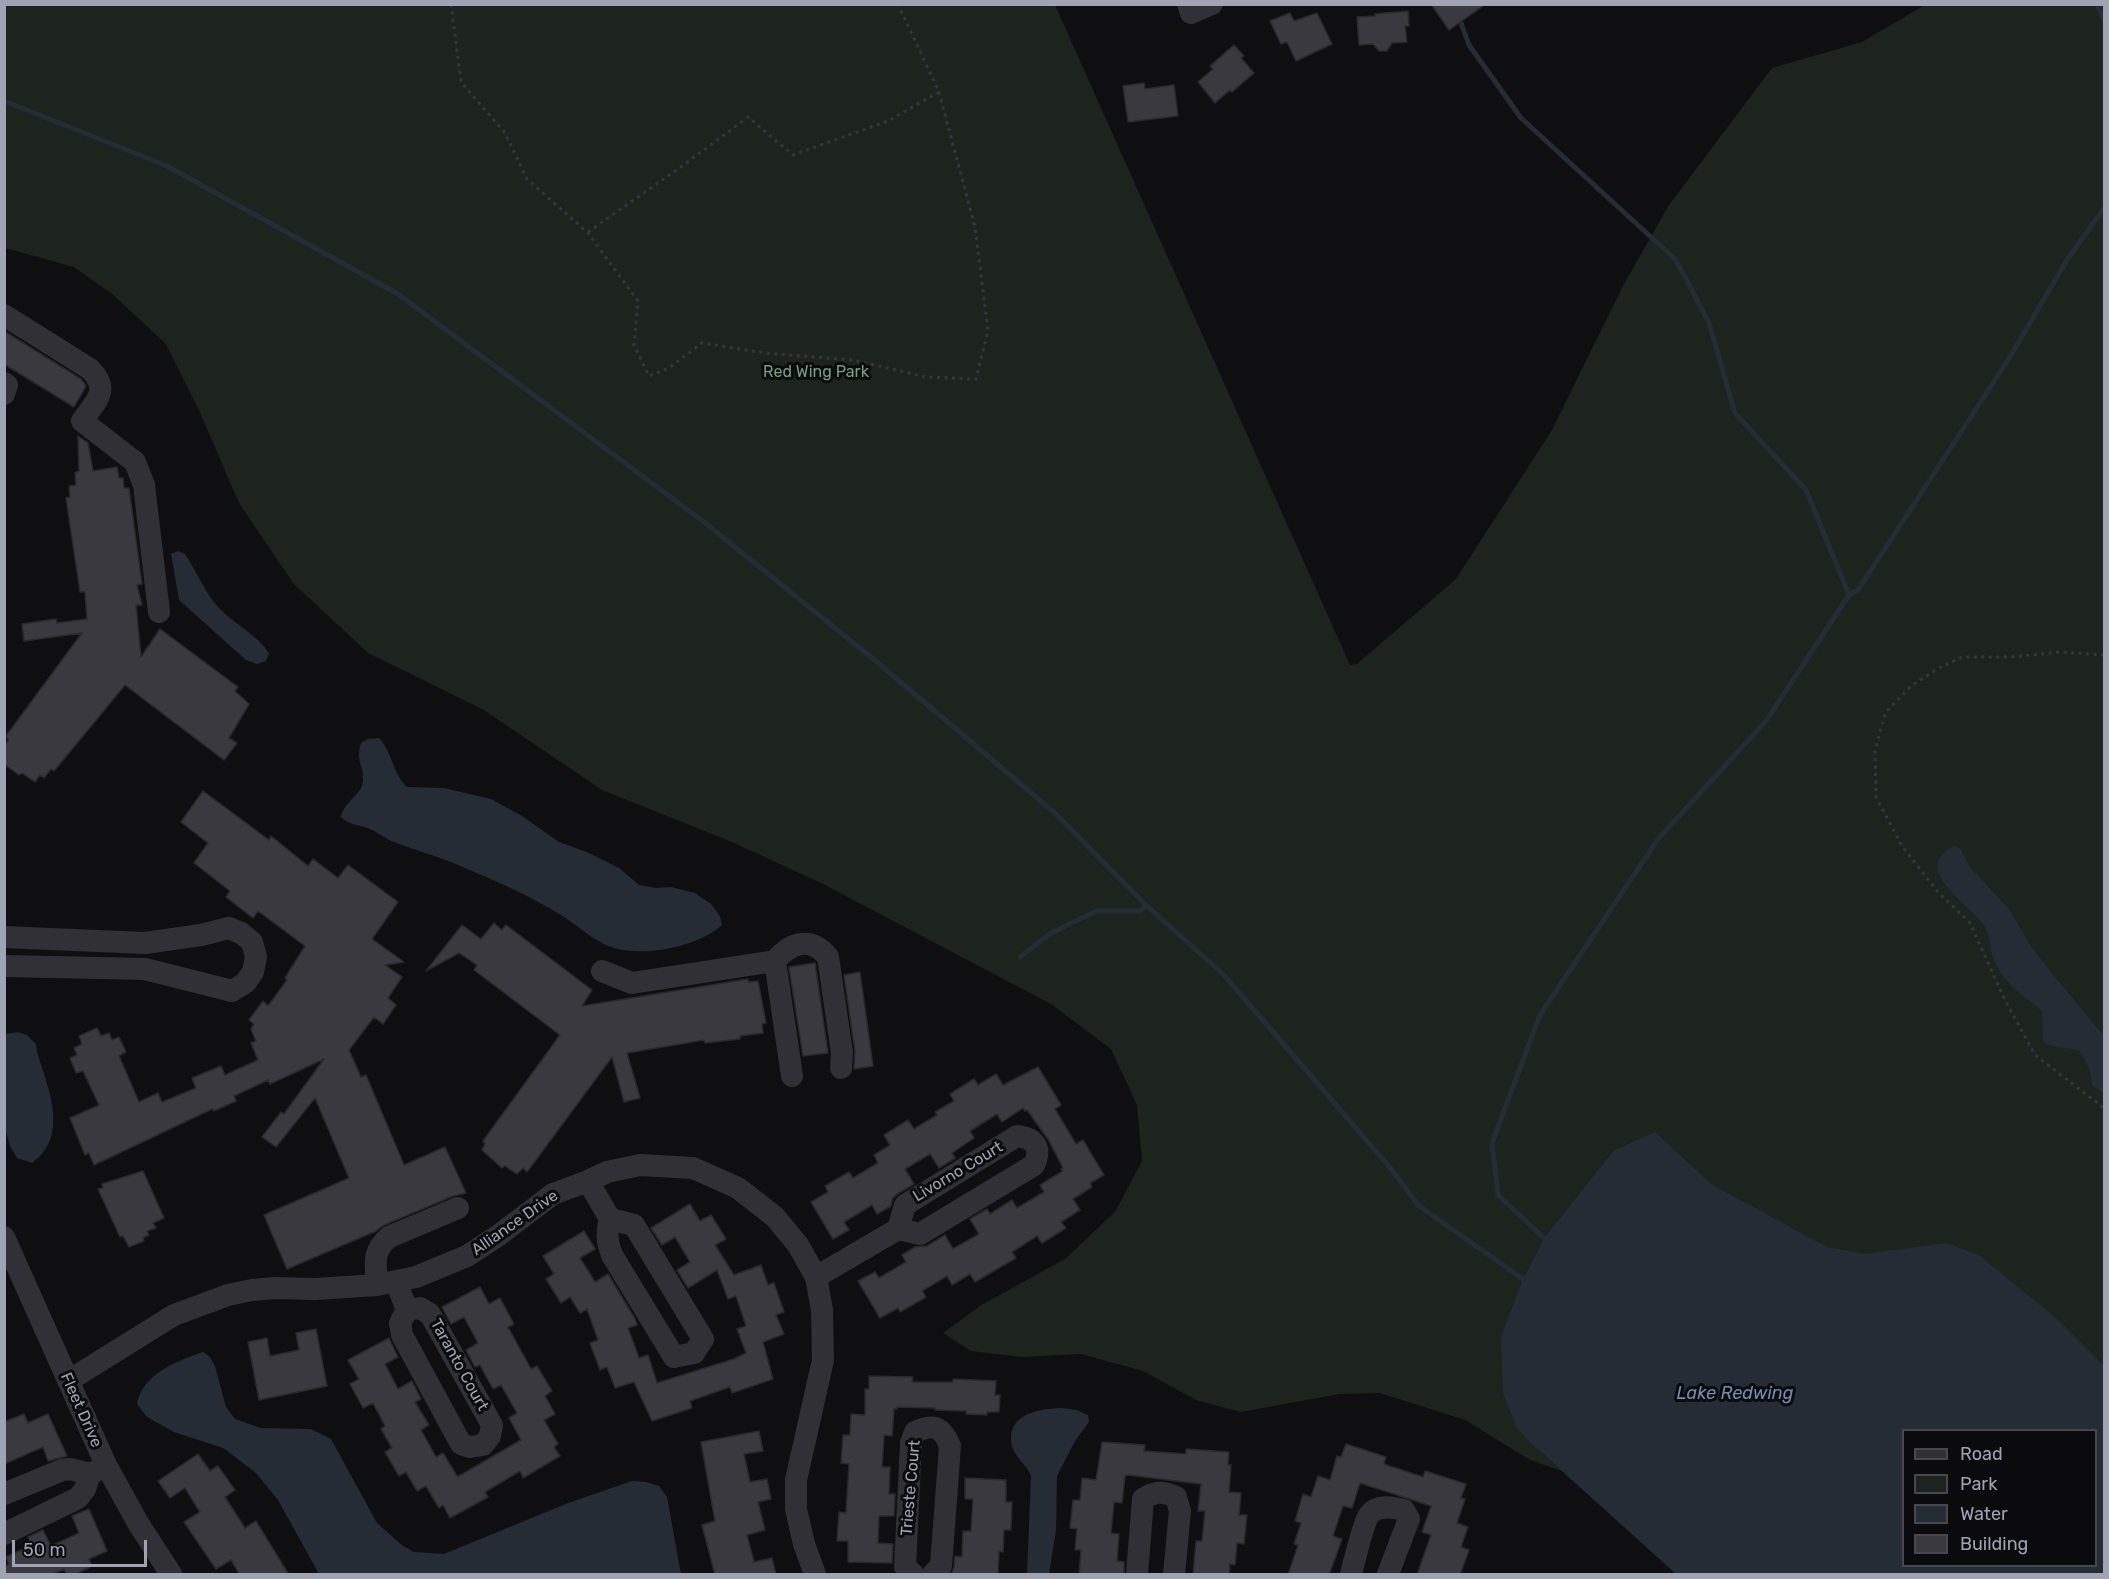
<!DOCTYPE html>
<html>
<head>
<meta charset="utf-8">
<style>
  body { margin:0 }
  #map { position:relative; width:2109px; height:1579px; overflow:hidden; background:#0f0f11; font-family:Rubik,sans-serif }
  canvas { display:block }
  .frame { position:absolute; inset:0; border:6px solid #9fa3b3; pointer-events:none }
  .legend { position:absolute; left:1902px; top:1429px; width:195px; height:138px; box-sizing:border-box; background:#0b0a0c; border:2px solid #46474f; margin:0; padding:8px 10px; list-style:none; font-size:18px; color:#9fa3b3 }
  .legend li { display:flex; align-items:center; gap:12px; height:30px }
  .legend b { width:30px; border:2px solid #46474f }
  .scale { position:absolute; left:12px; top:1540px; width:135px; height:27px; box-sizing:border-box; border:3px solid #9fa3b3; border-top:0; padding-left:8px; font-size:18px; line-height:21px; white-space:nowrap; color:#9fa3b3; -webkit-text-stroke:4px #0b0a0c; paint-order:stroke }
</style>
</head>
<body>
<div id="map">
<canvas width="2109" height="1579"></canvas>
<div class="frame"></div>
<ul class="legend">
<li><b style="height:8px;background:#303036"></b>Road</li>
<li><b style="height:16px;background:#1c241d"></b>Park</li>
<li><b style="height:16px;background:#252c35"></b>Water</li>
<li><b style="height:16px;background:#39393f"></b>Building</li>
</ul>
<div class="scale">50 m</div>
</div>
<script>
const ctx = document.querySelector('canvas').getContext('2d');
ctx.lineJoin = 'round';
function paint(path, color) { ctx.fillStyle = color; ctx.fill(path, 'evenodd'); }
function stroke(path, color, width, dash) { ctx.strokeStyle = color; ctx.lineWidth = width; ctx.lineCap = dash ? 'butt' : 'round'; ctx.setLineDash(dash || []); ctx.stroke(path); }
function drawText(font, color, halo, rows, align = 'center') {
  ctx.font = font + ' Rubik,sans-serif'; ctx.lineWidth = 6; ctx.setLineDash([]); ctx.textBaseline = 'middle'; ctx.strokeStyle = halo; ctx.fillStyle = color; for (const [text, x, y, turn = 0] of rows) {
    ctx.save(); ctx.translate(x, y); ctx.rotate((+turn || 0) * Math.PI / 180); ctx.textAlign = isNaN(turn) ? turn : align; if (halo) ctx.strokeText(text, 0, 0); ctx.fillText(text, 0, 0); ctx.restore();
  }
}
paint(new Path2D(`
  M5,5H1055L1350,665L1357,664L1456,579L1552,430L1623,286L1669,205L1772,68L1862,42L1925,5H2104V1574L2096,1566V1430H1904L1613,1151L1544,1238L1523,1279L1531,1443L1562,1471L1530,1460L1465,1420L1380,1393L1339,1394L1241,1412L1196,1400L1143,1371L1081,1354L1021,1357L971,1351L943,1333L983,1304L1065,1259L1115,1212L1142,1161L1137,1105L1111,1049L1051,1004L823,884L732,842L602,790L484,710L368,653L293,583L239,503L198,408L166,344L112,294L74,267L5,248Z`), '#1c241d');
paint(new Path2D(`
  M178,551L185,554C197,571 205,594 220,609C236,625 256,634 269,653L266,661L257,664L246,660L179,600L171,554Z
  M379,738C393,753 392,773 407,787L444,788L491,799L522,816L559,842L589,853L619,868L639,885L656,888L671,887L695,893L711,904L720,916L722,925C698,947 645,957 614,948C595,942 581,928 564,917C531,896 494,880 458,865C437,856 415,850 394,842C385,839 378,832 370,829C359,824 350,826 341,817C344,801 362,795 363,781C364,765 355,761 361,743L368,739Z
  M1954,846L1960,848L1969,866L2009,909L2030,945L2050,971L2104,1036V1093L2092,1085L2090,1070L2080,1051C2067,1047 2055,1049 2043,1042L2042,1011C2022,993 2003,985 1993,957C1988,943 1993,939 1982,923C1969,904 1909,868 1954,846Z
  M18,1032L27,1035L36,1044L37,1052C48,1088 70,1136 32,1163L17,1158L10,1146L5,1128V1036L6,1034Z
  M1655,1132L1711,1184L1827,1247L1865,1254L1946,1243L1979,1255L2058,1320L2104,1366V1574H1676L1531,1443L1517,1428L1503,1393L1501,1337L1523,1279L1544,1238L1613,1151ZM2096,1430V1566H1904V1430Z
  M203,1352L209,1356L215,1366L226,1407L235,1419L261,1428L311,1429L331,1439L377,1523L403,1546L414,1552L444,1554L568,1503L632,1481L646,1482L659,1486L667,1497L681,1574H319L278,1500L256,1473L223,1448L174,1432L147,1417L137,1404C142,1374 177,1361 203,1352Z
  M1061,1408L1077,1410L1088,1415L1089,1422L1075,1441L1057,1476L1056,1530L1049,1574H1027L1031,1476C1026,1463 1017,1460 1013,1449C1003,1415 1037,1409 1061,1408Z`), '#252c35');
stroke(new Path2D(`
  M2097,4L2104,20
  M1459,17L1469,45L1521,118L1676,260L1709,323L1735,413L1806,490L1849,595
  M4,101L167,166L398,294L704,522L877,662L1056,814L1146,905L1224,975L1392,1170L1419,1206L1523,1279
  M1020,957L1051,933L1096,911H1140L1146,905
  M1544,1238L1498,1195L1492,1143L1540,1015L1658,839L1766,721L1849,595L1858,590L2008,360L2067,260L2104,208`), '#252c35', 5);
const building = new Path2D(`
  M1431,4H1486L1449,30Z
  M1408,11L1409,26H1405L1407,42L1392,43L1387,51H1379L1373,44L1359,45L1357,17L1375,16V14Z
  M1290,13L1294,21L1317,13L1332,44L1296,61L1287,42L1281,44L1270,21Z
  M1234,45L1244,56L1241,58L1254,73L1232,92L1230,90L1215,103L1198,82L1213,69L1210,66Z
  M1144,83L1145,89L1174,85L1178,116L1128,122L1123,86Z
  M4,331L81,379L86,386L74,407L4,364Z
  M78,436L88,443L93,471L117,467L119,478H123L124,488H129L142,584L137,585L142,605H136L141,657L160,629L238,687L235,691L249,704L229,738L237,743L224,760L125,685L54,771L51,769L44,778L40,775L35,782L22,773L19,775L4,764V745L9,740L6,736L82,633L24,641L22,624L56,619L57,623L87,619L85,592H80L66,498L70,497L69,486L76,485L75,473L79,471Z
  M203,791L269,840L271,836L308,866L313,859L338,878L348,865L398,902L372,939L404,962L385,965L402,977L388,998L396,1005L383,1024L374,1017L349,1050L361,1077L366,1075L404,1165L445,1147L466,1193L453,1196L384,1225L376,1231L287,1269L264,1215L349,1178L315,1098L276,1147L262,1137L281,1112L284,1114L324,1059L270,1084L268,1080L234,1096L236,1101L214,1111L212,1109L94,1165L89,1153L85,1155L70,1118L99,1105L83,1071L76,1073L70,1058L77,1055L74,1048L82,1044L79,1036L97,1028L101,1036L109,1033L112,1040L119,1037L126,1052L119,1056L139,1102L158,1093L162,1102L196,1088L192,1078L221,1066L225,1075L258,1060L251,1043L256,1041L251,1029L254,1024L249,1020L263,1001L268,1006L287,980L285,978L305,946L258,911L253,918L226,897L230,891L194,863L208,843L181,822Z
  M494,923L502,930L506,925L592,990L582,1006L748,979V982L758,981L766,1023L762,1024L763,1033L740,1036V1039L705,1043L704,1040L627,1053L640,1098L624,1102L612,1057L527,1172L523,1168L517,1174L505,1166L502,1168L482,1150L485,1144L483,1141L560,1035L474,970L477,965L459,953L426,971L462,925L481,939Z
  M815,963L828,1053L803,1056L789,967Z
  M860,972L873,1066L854,1069L855,1051L844,975Z
  M1038,1067L1061,1105L1055,1109L1076,1144L1083,1140L1104,1175L1090,1183L1092,1187L1073,1199L1080,1210L1061,1222L1066,1228L1042,1243L1037,1236L1012,1252L1016,1258L975,1282L970,1274L952,1285L947,1276L922,1291L926,1297L900,1312L898,1308L880,1318L858,1281L875,1272L879,1278L906,1262L902,1255L915,1247L927,1246L945,1235L953,1249L979,1234L970,1219L987,1209L990,1214L1012,1200L1017,1208L1044,1192L1040,1185L1063,1171L1061,1169L1063,1168L1048,1139L1027,1110L1025,1111L1023,1108L1002,1122L997,1114L970,1131L974,1138L952,1153L955,1158L939,1168L930,1154L905,1169L914,1184L897,1194L892,1199L891,1206L877,1214L872,1205L844,1222L849,1230L833,1239L811,1202L828,1192L825,1186L849,1172L853,1178L878,1163L874,1155L890,1145L884,1135L908,1120L914,1129L937,1115L935,1112L954,1101L950,1094L974,1079L978,1085L996,1074L1003,1085Z
  M143,1171L164,1218L153,1223L156,1228L147,1231L149,1235L143,1238L144,1241L129,1247L123,1236L120,1237L98,1189L103,1188L102,1184Z
  M690,1204L700,1221L711,1215L726,1239L715,1245L734,1275L761,1265L768,1285L774,1283L784,1312L776,1315L784,1334L763,1342L773,1379L732,1393L730,1387L690,1401L692,1408L652,1421L634,1382L615,1388L607,1367L600,1370L590,1343L598,1340L587,1309L580,1313L570,1297L561,1303L546,1279L554,1274L543,1256L584,1231L595,1249L580,1258L595,1282L608,1274L635,1319L637,1325L628,1328L639,1358L648,1355L657,1383L734,1359L746,1353L737,1329L746,1326L736,1296L728,1299L717,1270L688,1288L677,1270L690,1262L675,1237L662,1245L651,1228Z
  M480,1287L489,1304L500,1298L514,1324L508,1327L531,1369L537,1366L552,1391L545,1396L555,1414L544,1420L558,1444L554,1447L560,1456L523,1478L520,1471L485,1492L488,1497L450,1518L443,1505L439,1508L426,1486L417,1491L406,1472L399,1476L385,1452L392,1448L381,1429L385,1426L373,1403L363,1408L350,1384L359,1379L348,1360L389,1338L398,1357L385,1364L398,1389L412,1381L421,1399L415,1402L429,1425L421,1430L436,1457L443,1453L457,1476H459L521,1440L509,1418L517,1413L501,1385L493,1389L480,1365L475,1367L466,1350L478,1343L464,1317L451,1324L442,1307Z
  M316,1329L327,1386L259,1400L248,1342L267,1338L270,1356L299,1350L296,1333Z
  M869,1376L913,1377L912,1382H953V1379L996,1381L995,1395H1000L999,1412H987V1415L966,1414V1411L935,1410V1408L897,1407V1409H894L892,1436L884,1435L882,1467H890L889,1494H895L894,1516H879L878,1543L893,1544L892,1563L848,1562V1541H837L839,1512L846,1513L849,1464L841,1463L843,1435H850L851,1414L865,1415V1389H869Z
  M24,1414L28,1423L48,1414L67,1456L48,1461L43,1447L4,1464V1422Z
  M759,1431L763,1451L744,1454L750,1482L767,1479L771,1499L758,1502L765,1530L747,1535L754,1562L772,1558L776,1575H715L702,1525L715,1521L701,1442Z
  M1102,1442L1145,1445L1144,1451L1186,1454V1449L1229,1452L1228,1465H1231L1229,1492L1241,1493L1239,1515H1247L1244,1544L1237,1543L1235,1565L1230,1564L1229,1575H1193L1196,1541H1202L1205,1511H1198L1201,1484L1128,1475L1125,1476L1122,1503L1114,1502L1111,1533L1119,1534L1117,1561L1124,1562V1575H1079L1081,1550H1075L1077,1529L1070,1528L1073,1500H1080L1082,1478L1096,1480Z
  M1346,1444L1386,1457L1384,1464L1423,1477L1425,1471L1466,1484L1461,1498L1465,1499L1457,1523L1468,1527L1461,1547L1469,1550L1460,1575H1417L1431,1535L1422,1532L1431,1506L1360,1483L1352,1508L1343,1506L1333,1536L1342,1539L1329,1575H1288L1298,1545L1294,1544L1301,1523L1295,1521L1303,1494L1311,1497L1318,1476L1330,1480L1337,1456L1341,1457Z
  M198,1454L210,1471L218,1466L235,1490L225,1497L245,1528L256,1521L289,1575H240L231,1560L216,1569L184,1522L200,1512L185,1488L170,1498L158,1481Z
  M965,1478L1006,1480V1502H1012L1011,1530H1004L1003,1552L999,1551L998,1575H951L954,1567L955,1556L962,1557L963,1531H971L973,1499H965Z
  M89,1509L107,1551L89,1559L92,1566L74,1575H67L64,1569L51,1575H4V1567L9,1564L6,1557L32,1545L28,1537L43,1530L51,1546L79,1533L72,1516Z`);
paint(building, '#39393f');
stroke(building, '#2a292d', 1.5);
stroke(new Path2D(`
  M451,4L461,82L505,133L527,179L588,233L638,301L634,345L649,376L669,368L702,343L765,353L853,360L926,377L976,379L988,331L975,227L939,92L898,4
  M588,232L685,164L748,117L793,155L888,121L939,92
  M2104,655L2061,652L2012,657H1962L1939,668L1911,686L1885,713L1875,751L1876,797L1902,846L1937,891L1970,923L2004,998L2035,1055L2104,1108`), '#36373d', 3, [3, 4.5]);
stroke(new Path2D(`
  M1188,4L1191,13L1212,4
  M4,315L90,369C111,390 96,401 82,421L135,462L144,485L159,612
  M4,383L7,385L4,394
  M4,937L145,943L201,935L229,928L241,933L252,942L256,957L253,972L245,983L232,991L145,969L4,966
  M775,961C791,942 811,936 828,957L842,1053L841,1068
  M602,971L632,983L775,961L792,1076
  M588,1181L610,1219C606,1233 607,1242 612,1255L674,1357L694,1353L703,1339L634,1225L610,1219
  M4,1237L106,1465L138,1523L171,1574
  M816,1277L898,1229L920,1234L1034,1165C1042,1148 1035,1138 1017,1136L905,1205L898,1229
  M396,1282L407,1310L400,1323L402,1335L461,1444L470,1447L483,1445L490,1436L492,1425L430,1314L420,1308L407,1310
  M377,1285C376,1264 371,1253 389,1237L458,1208
  M68,1381L174,1315L228,1295L252,1290L275,1288L315,1289L377,1285L416,1277L467,1256L499,1235L553,1194L588,1181L607,1172L640,1165L693,1168L738,1188L775,1217L798,1245L816,1277L822,1310L823,1360L796,1480V1509L804,1544L815,1574
  M4,1494L62,1470L70,1469L90,1474L104,1467
  M4,1534L78,1498L85,1489L90,1474
  M913,1574L905,1567L911,1443L915,1432C935,1423 942,1427 950,1446L941,1566L933,1574
  M1137,1574L1143,1499C1155,1491 1163,1491 1176,1497L1180,1511L1174,1574
  M1351,1574C1354,1563 1363,1523 1369,1515C1377,1504 1392,1507 1404,1510L1409,1519L1388,1574`), '#303036', 22);
drawText('16px', '#759f7d', '#0b0a0c', [
  ["Red Wing Park",816,372]
]);
drawText('16px', '#9fa3b3', '#0b0a0c', [
  ["Livorno Court",958,1172,-31],
  ["Alliance Drive",515,1223,-35],
  ["Taranto Court",459,1365,61],
  ["Fleet Drive",81,1410,66],
  ["Trieste Court",911,1488,-85]
]);
drawText('italic 18px', '#738cb1', '#0b0a0c', [
  ["Lake Redwing",1735,1394]
]);
</script>
</body>
</html>
